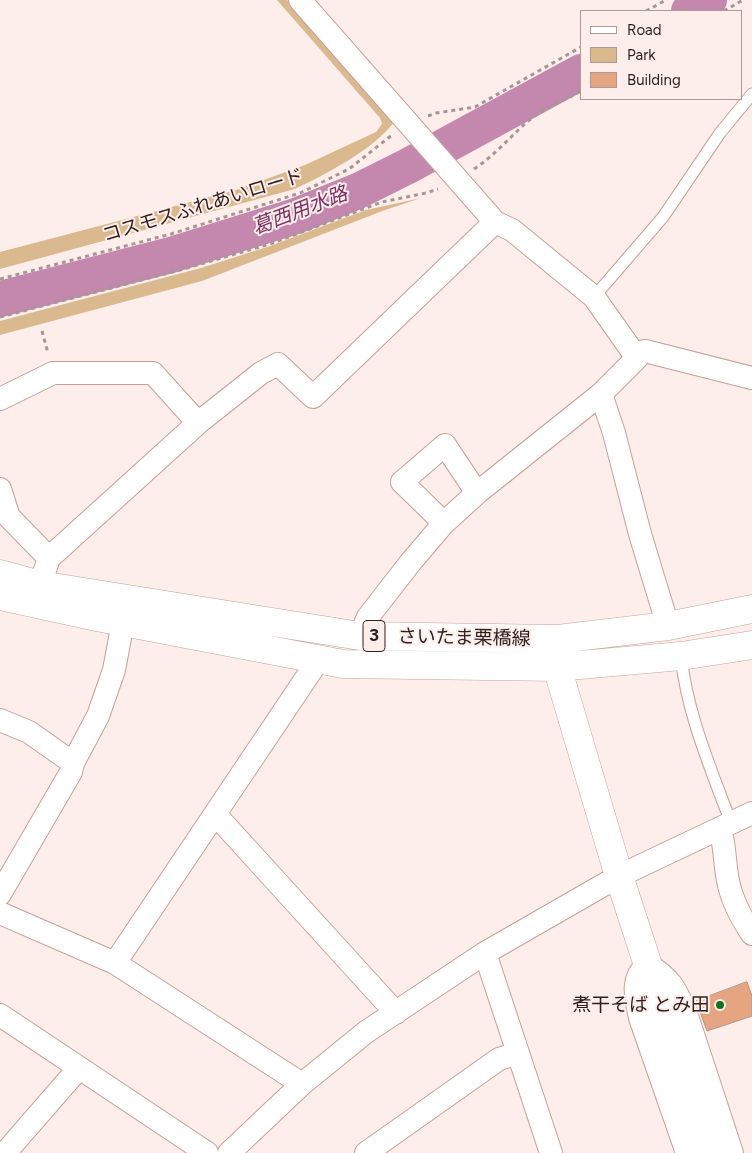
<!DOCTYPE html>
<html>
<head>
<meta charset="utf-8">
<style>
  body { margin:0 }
  #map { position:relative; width:752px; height:1153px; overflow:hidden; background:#feeeeb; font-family:Figtree,sans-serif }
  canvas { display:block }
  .legend { position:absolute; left:580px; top:10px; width:162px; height:90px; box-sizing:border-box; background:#feeeeb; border:1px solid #aa9b99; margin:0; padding:6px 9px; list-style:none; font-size:15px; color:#2d1f1d }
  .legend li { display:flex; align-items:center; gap:10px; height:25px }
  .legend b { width:25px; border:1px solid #aa9b99 }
</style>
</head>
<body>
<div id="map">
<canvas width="752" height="1153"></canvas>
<ul class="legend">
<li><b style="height:6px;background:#fff"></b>Road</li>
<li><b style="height:14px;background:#dab98e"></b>Park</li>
<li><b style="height:14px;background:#e4a580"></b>Building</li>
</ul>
</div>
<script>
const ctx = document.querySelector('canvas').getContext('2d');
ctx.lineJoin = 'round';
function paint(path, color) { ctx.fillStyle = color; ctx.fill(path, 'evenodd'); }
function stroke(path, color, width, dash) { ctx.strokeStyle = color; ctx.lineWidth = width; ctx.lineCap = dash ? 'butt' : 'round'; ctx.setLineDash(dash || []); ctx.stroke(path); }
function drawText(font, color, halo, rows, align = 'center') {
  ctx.font = font + ' Figtree,"Noto Sans JP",sans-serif'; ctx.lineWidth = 4; ctx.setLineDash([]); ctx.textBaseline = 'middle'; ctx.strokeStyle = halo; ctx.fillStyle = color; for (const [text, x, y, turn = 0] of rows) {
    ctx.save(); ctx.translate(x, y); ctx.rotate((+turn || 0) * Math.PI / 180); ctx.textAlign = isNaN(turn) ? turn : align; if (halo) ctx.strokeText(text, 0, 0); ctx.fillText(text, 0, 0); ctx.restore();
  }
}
paint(new Path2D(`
  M277,0H287L394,122C373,150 326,174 295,189L0,269V252L236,190L305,165L376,132L382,124L380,118Z
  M421,198L385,210L202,281L0,335V321L201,268L270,246L366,210Z`), '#dab98e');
stroke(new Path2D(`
  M689,11L709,0
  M0,299L171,255L296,216L358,191L408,166L581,72`), '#c487ad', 36);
const building = new Path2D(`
  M747,982L752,996V1016L707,1031L696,1001Z`);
paint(building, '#e4a580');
stroke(building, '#b39482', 1);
const lane = new Path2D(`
  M594,297L663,217L720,133L752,94
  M681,656C687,714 711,769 731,823`);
const street = new Path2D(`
  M300,0L495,222L512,230L594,297L637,358L601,394L477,493L444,523L410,563L368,617L360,636
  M634,353L645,351L752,378
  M601,394L614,433L640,534L668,626
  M0,399L53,373H153L198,423
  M0,489L9,517L49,558
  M444,523L402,482L445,445L477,493
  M40,585L49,558L198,423L261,373L278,364L313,397L495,222
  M0,720L29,732L73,763L71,772L0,894
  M73,763L98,716L114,670L123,622
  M215,814L396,1013
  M720,828C726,849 724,866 729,885C733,903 742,919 752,934
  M0,913L115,963L302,1084
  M485,953L551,1153
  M115,963L319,659
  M0,1015L207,1153
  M5,1153L79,1068
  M229,1153L302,1084L366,1032L485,953L619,876L752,813
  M366,1153L499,1059L518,1053
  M687,1153L640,1018C636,997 630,980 647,964C671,979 675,987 686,1013L732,1153`);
const secondary = new Path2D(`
  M558,643L557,667L619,876L709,1153`);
const primary = new Path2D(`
  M0,574L40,585L360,636L558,639L668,626L752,609
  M0,596L97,617L343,664L557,667L681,656L752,645`);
stroke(lane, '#c5a09a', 13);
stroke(street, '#c5a09a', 24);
stroke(secondary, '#c5a09a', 29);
stroke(primary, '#c5a09a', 29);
stroke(new Path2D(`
  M646,11L666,0
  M724,11L743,0
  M428,116L436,113L475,107L581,47
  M474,169C494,156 509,138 527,122C542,109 563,101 581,91
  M0,279L171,234L300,193L349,169L392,135
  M0,317L180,270L270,244L382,202L426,193L438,189
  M42,331L48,353`), '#a69794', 3, [4, 4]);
stroke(lane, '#fff', 11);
stroke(street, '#fff', 22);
stroke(secondary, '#fff', 28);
stroke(primary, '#fff', 28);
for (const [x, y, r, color] of [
  [720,1005,5,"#12711f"]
]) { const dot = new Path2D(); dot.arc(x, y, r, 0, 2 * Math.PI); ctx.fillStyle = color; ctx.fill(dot); stroke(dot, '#feeeeb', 2); }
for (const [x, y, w] of [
  [374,636,22]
]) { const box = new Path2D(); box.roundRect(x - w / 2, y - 15.5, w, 31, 4); ctx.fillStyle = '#feeeeb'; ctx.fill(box); stroke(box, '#2d1f1d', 1); }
drawText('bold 18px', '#2d1f1d', null, [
  ["3",374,636]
]);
drawText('19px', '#2d1f1d', '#feeeeb', [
  ["コスモスふれあいロード",203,206,-17],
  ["さいたま栗橋線",464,638,1]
]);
drawText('19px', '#2d1f1d', '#feeeeb', [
  ["煮干そば とみ田",710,1005]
], 'right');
drawText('italic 20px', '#7b3163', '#feeeeb', [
  ["葛西用水路",300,211,-21]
]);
</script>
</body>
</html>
